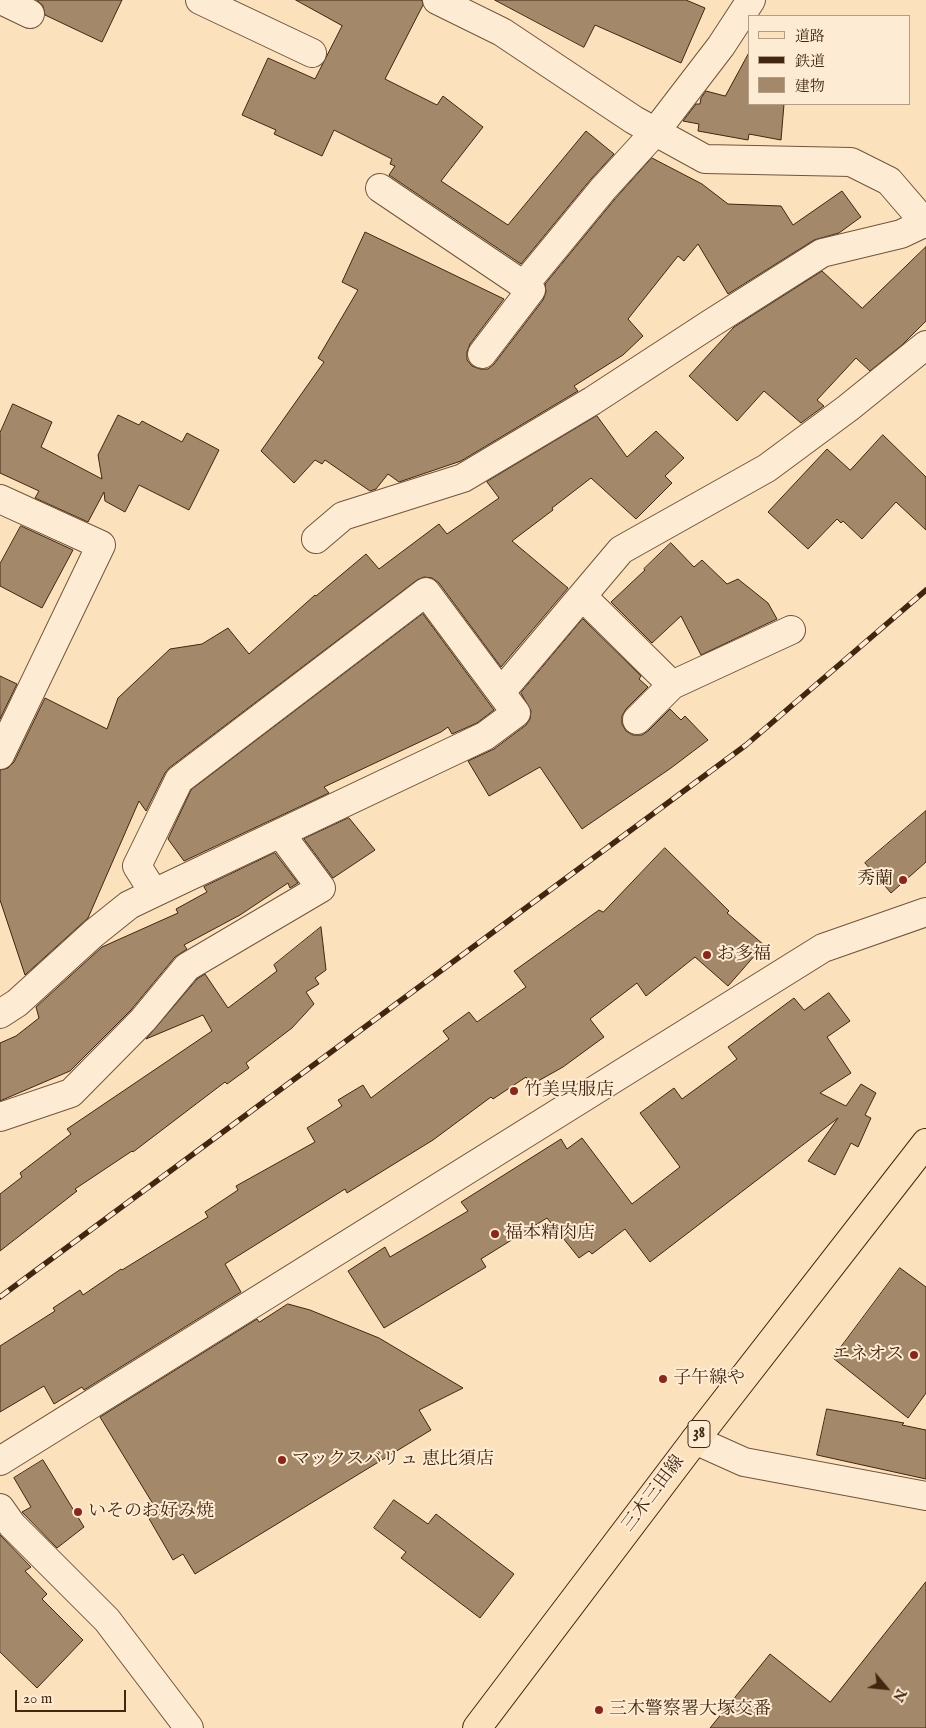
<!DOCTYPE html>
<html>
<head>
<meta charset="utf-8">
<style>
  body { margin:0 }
  #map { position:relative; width:926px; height:1728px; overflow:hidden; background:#fce2bc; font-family:"IM FELL English","Noto Serif JP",serif }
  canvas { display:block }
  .legend { position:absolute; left:748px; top:15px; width:162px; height:90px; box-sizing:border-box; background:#fdecd3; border:1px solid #b29d85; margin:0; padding:6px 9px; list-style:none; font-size:15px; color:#422610 }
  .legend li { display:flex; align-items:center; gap:10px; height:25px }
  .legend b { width:25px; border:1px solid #b29d85 }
  .north { position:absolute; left:861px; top:1663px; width:50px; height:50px; -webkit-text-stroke:4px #fdecd3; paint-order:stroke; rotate:118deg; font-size:14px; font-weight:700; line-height:20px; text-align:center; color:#422610 }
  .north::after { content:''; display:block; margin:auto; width:18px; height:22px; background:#422610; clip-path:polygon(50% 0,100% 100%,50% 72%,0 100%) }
  .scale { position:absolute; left:15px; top:1690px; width:111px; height:22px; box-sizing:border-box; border:2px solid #422610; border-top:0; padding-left:6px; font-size:15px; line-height:18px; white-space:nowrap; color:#422610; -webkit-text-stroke:4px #fdecd3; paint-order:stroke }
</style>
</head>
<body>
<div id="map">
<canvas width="926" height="1728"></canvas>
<ul class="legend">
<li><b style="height:6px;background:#fce2bc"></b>道路</li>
<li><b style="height:6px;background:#422610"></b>鉄道</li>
<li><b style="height:14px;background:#a38869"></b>建物</li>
</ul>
<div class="north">N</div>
<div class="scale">20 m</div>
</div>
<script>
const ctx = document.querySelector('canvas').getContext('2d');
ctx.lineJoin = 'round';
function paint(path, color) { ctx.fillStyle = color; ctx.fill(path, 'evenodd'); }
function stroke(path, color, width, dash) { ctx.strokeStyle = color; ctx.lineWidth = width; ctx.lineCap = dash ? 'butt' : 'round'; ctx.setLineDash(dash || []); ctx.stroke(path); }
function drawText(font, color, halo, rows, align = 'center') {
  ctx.font = font + ' "IM FELL English","Noto Serif JP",serif'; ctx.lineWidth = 4; ctx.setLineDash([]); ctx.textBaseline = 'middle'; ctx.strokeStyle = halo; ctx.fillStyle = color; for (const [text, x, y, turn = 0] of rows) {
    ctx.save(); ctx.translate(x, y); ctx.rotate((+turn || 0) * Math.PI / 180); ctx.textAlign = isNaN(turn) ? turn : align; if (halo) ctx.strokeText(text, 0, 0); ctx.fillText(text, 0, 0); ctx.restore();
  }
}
const building = new Path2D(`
  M37,0H122L102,42L45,15L43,6Z
  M296,0H422L423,5L385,79L437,105L443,96L483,127L441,181L508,225L586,131L614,154L591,179L521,264L389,175L395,166L390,164L392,159L334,130L322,156L274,134L276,130L242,115L268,58L315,79L342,26Z
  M495,0H686L705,8L681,63L595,25L584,47Z
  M750,51V104H784L781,140L749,134L748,140L698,131L699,124L683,121L696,104H700L701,98L706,91L725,96Z
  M652,158L702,184L728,204L781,206L793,225L842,191L861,217L839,233L814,240L728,294L698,244L684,261L678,256L628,319L643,336L623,355L574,386L578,391L461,461L399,482L388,474L376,489L370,491L325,460L322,464L315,460L294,483L261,451L324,362L318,358L358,290L342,282L365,232L504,299L470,344L467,352V360L472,366L480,369H488L494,364L543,300L546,292L545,284L615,199Z
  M926,247V321L902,345L870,371L856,358L817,400L824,406L801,423L764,391L737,421L689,376L734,327L822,271L862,308Z
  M13,404L52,422L41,447L102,479L98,455L118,415L139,425L142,421L182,442L187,433L219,450L189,510L139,485L125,512L105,501L104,492L88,522L35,498L39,491L0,473V433Z
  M597,416L627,457L656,431L684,458L665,476L672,483L636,519L591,478L552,508L553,510L512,541L568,588L501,667L439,583L432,578L424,577L417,580L169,768L165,773L146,811L139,801L88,918L25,975L0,900V770L8,768L14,762L45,698L107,729L118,698L170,649L202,644L228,628L249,654L315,595L316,596L366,554L379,569L439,524L447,534L499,498L487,482Z
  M883,435L926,477V530L896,502L862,539L843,521L841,523L837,519L808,549L768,512L827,449L850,470Z
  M21,526L73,550L42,608L0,586V564Z
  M671,543L694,567L702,560L727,584L738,579L768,603L777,619L701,655L681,616L652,643L611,602L645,570L644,569Z
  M423,614L494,710L477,723L452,734L448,727L441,732L324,787L329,793L184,861L168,839L191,790Z
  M583,619L641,676L639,679L648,687L626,709L622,716V724L626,731L633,735H642L648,731L670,709L681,720L685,716L708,740L671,768L582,829L540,767L489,796L468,761L494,749L526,725L530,719L531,711L521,693Z
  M0,676L17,684L0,719Z
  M926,811V862L891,893L865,863Z
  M349,818L375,850L333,878L304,839Z
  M665,848L729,911L727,913L764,945L728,986L695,957L646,996L637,983L590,1019L604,1037L563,1067L531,1085L526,1077L493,1099L491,1097L433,1140L347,1193L345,1189L225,1264L241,1292L84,1390L82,1387L54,1404L44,1386L0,1412V1346L55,1311L53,1308L80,1290L83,1295L121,1269L122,1270L208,1217L205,1212L238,1190L236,1186L315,1142L307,1128L342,1106L338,1100L363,1085L371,1098L449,1039L443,1031L469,1012L477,1022L526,987L514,971L599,910L603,912Z
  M275,853L298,883L290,888L288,883L240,915L184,945L187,949L175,957L131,1010L70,1071L0,1101V1043L16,1036L39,1018L36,1007L102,947L178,913L176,909L207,892L204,887Z
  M321,927L326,970L315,978L319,984L306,992L314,1004L292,1028L246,1063L249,1068L227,1084L225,1082L133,1152L132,1151L75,1189L77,1191L0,1251V1194L22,1177L20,1173L71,1134L67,1129L212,1031L203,1015L146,1039L197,979L205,974L228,1008L277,971L274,965Z
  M829,993L850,1021L827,1037L851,1073L820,1093L846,1106L861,1084L876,1093L865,1115L871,1118L858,1147L851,1143L835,1175L808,1161L838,1118L650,1262L625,1229L592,1254L589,1251L579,1258L547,1218L481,1259L486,1267L384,1328L348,1271L385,1247L390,1257L468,1211L461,1202L561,1139L567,1149L582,1138L632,1204L680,1167L640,1113L674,1088L682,1099L737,1059L728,1047L794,998L804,1010Z
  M900,1268L926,1287V1393L908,1418L833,1358Z
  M288,1304L310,1310L379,1338L463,1388L419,1410L431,1430L195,1574L183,1554L173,1560L144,1510L153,1504L100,1417L257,1319L259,1322Z
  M827,1409L904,1423L902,1425L926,1430V1479L817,1455Z
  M43,1460L84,1527L57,1548L22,1512L31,1507L14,1478Z
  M394,1500L428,1524L436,1514L514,1574L480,1618L401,1558L406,1552L374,1528Z
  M0,1535L31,1567L25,1571L47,1594L42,1599L83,1640L37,1688L0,1652Z
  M926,1582V1728H710L770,1654L830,1702Z`);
paint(building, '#a38869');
stroke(building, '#422610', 1);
const minor = new Path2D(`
  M1,0L30,14
  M200,0L312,53
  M437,0L502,32L634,120L705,159L851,162L889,181L926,224
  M380,188L531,290L482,354
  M524,285L603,189L655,132L721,46L751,0
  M0,499L101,545L0,755
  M316,539L343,516L463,478L592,401L710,324L822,253L901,234L926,222
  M582,596L672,685
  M501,692L621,550L767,468L848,408L926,345
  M637,720L672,685L791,630
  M0,1014L17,1003L94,933L129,905L154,893L485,736L516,713L426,592L179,780L137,866L154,893
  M0,1117L71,1093L143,1020L187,967L321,888L280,833
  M695,1440L744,1462L926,1496
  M0,1461L823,948L926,912
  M0,1508L12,1525L107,1620L189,1728`);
const primary = new Path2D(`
  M477,1728L695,1440L926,1143`);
stroke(minor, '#70553b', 30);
stroke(primary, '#422610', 30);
stroke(minor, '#fdecd3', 28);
stroke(primary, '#fce2bc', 28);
const rail = new Path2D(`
  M0,1297L746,745L926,590`);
stroke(rail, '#422610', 5.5);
stroke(rail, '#fdecd3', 4, [11]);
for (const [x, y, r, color] of [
  [903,880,5,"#8f2418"],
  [707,955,5,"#8f2418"],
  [514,1091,5,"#8f2418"],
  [495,1234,5,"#8f2418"],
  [914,1355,5,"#8f2418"],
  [663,1379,5,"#8f2418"],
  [282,1460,5,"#8f2418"],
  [78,1512,5,"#8f2418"],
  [599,1710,5,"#8f2418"]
]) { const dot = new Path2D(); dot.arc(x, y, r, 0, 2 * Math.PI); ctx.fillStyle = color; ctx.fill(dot); stroke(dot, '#fdecd3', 2); }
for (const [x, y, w] of [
  [699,1434,22]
]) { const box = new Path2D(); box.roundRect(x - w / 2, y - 13.5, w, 27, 4); ctx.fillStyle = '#fdecd3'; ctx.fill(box); stroke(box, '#422610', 1); }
drawText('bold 16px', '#422610', null, [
  ["38",699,1434]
]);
drawText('18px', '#422610', '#fdecd3', [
  ["秀蘭",893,880,"right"],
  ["お多福",717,955],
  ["竹美呉服店",524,1091],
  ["福本精肉店",505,1234],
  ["エネオス",904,1355,"right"],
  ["子午線や",673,1379],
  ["マックスバリュ 恵比須店",292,1460],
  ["いそのお好み焼",88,1512],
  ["三木警察署大塚交番",609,1710]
], 'left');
drawText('18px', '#422610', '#fdecd3', [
  ["三木三田線",654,1494,-53]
]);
</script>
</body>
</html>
